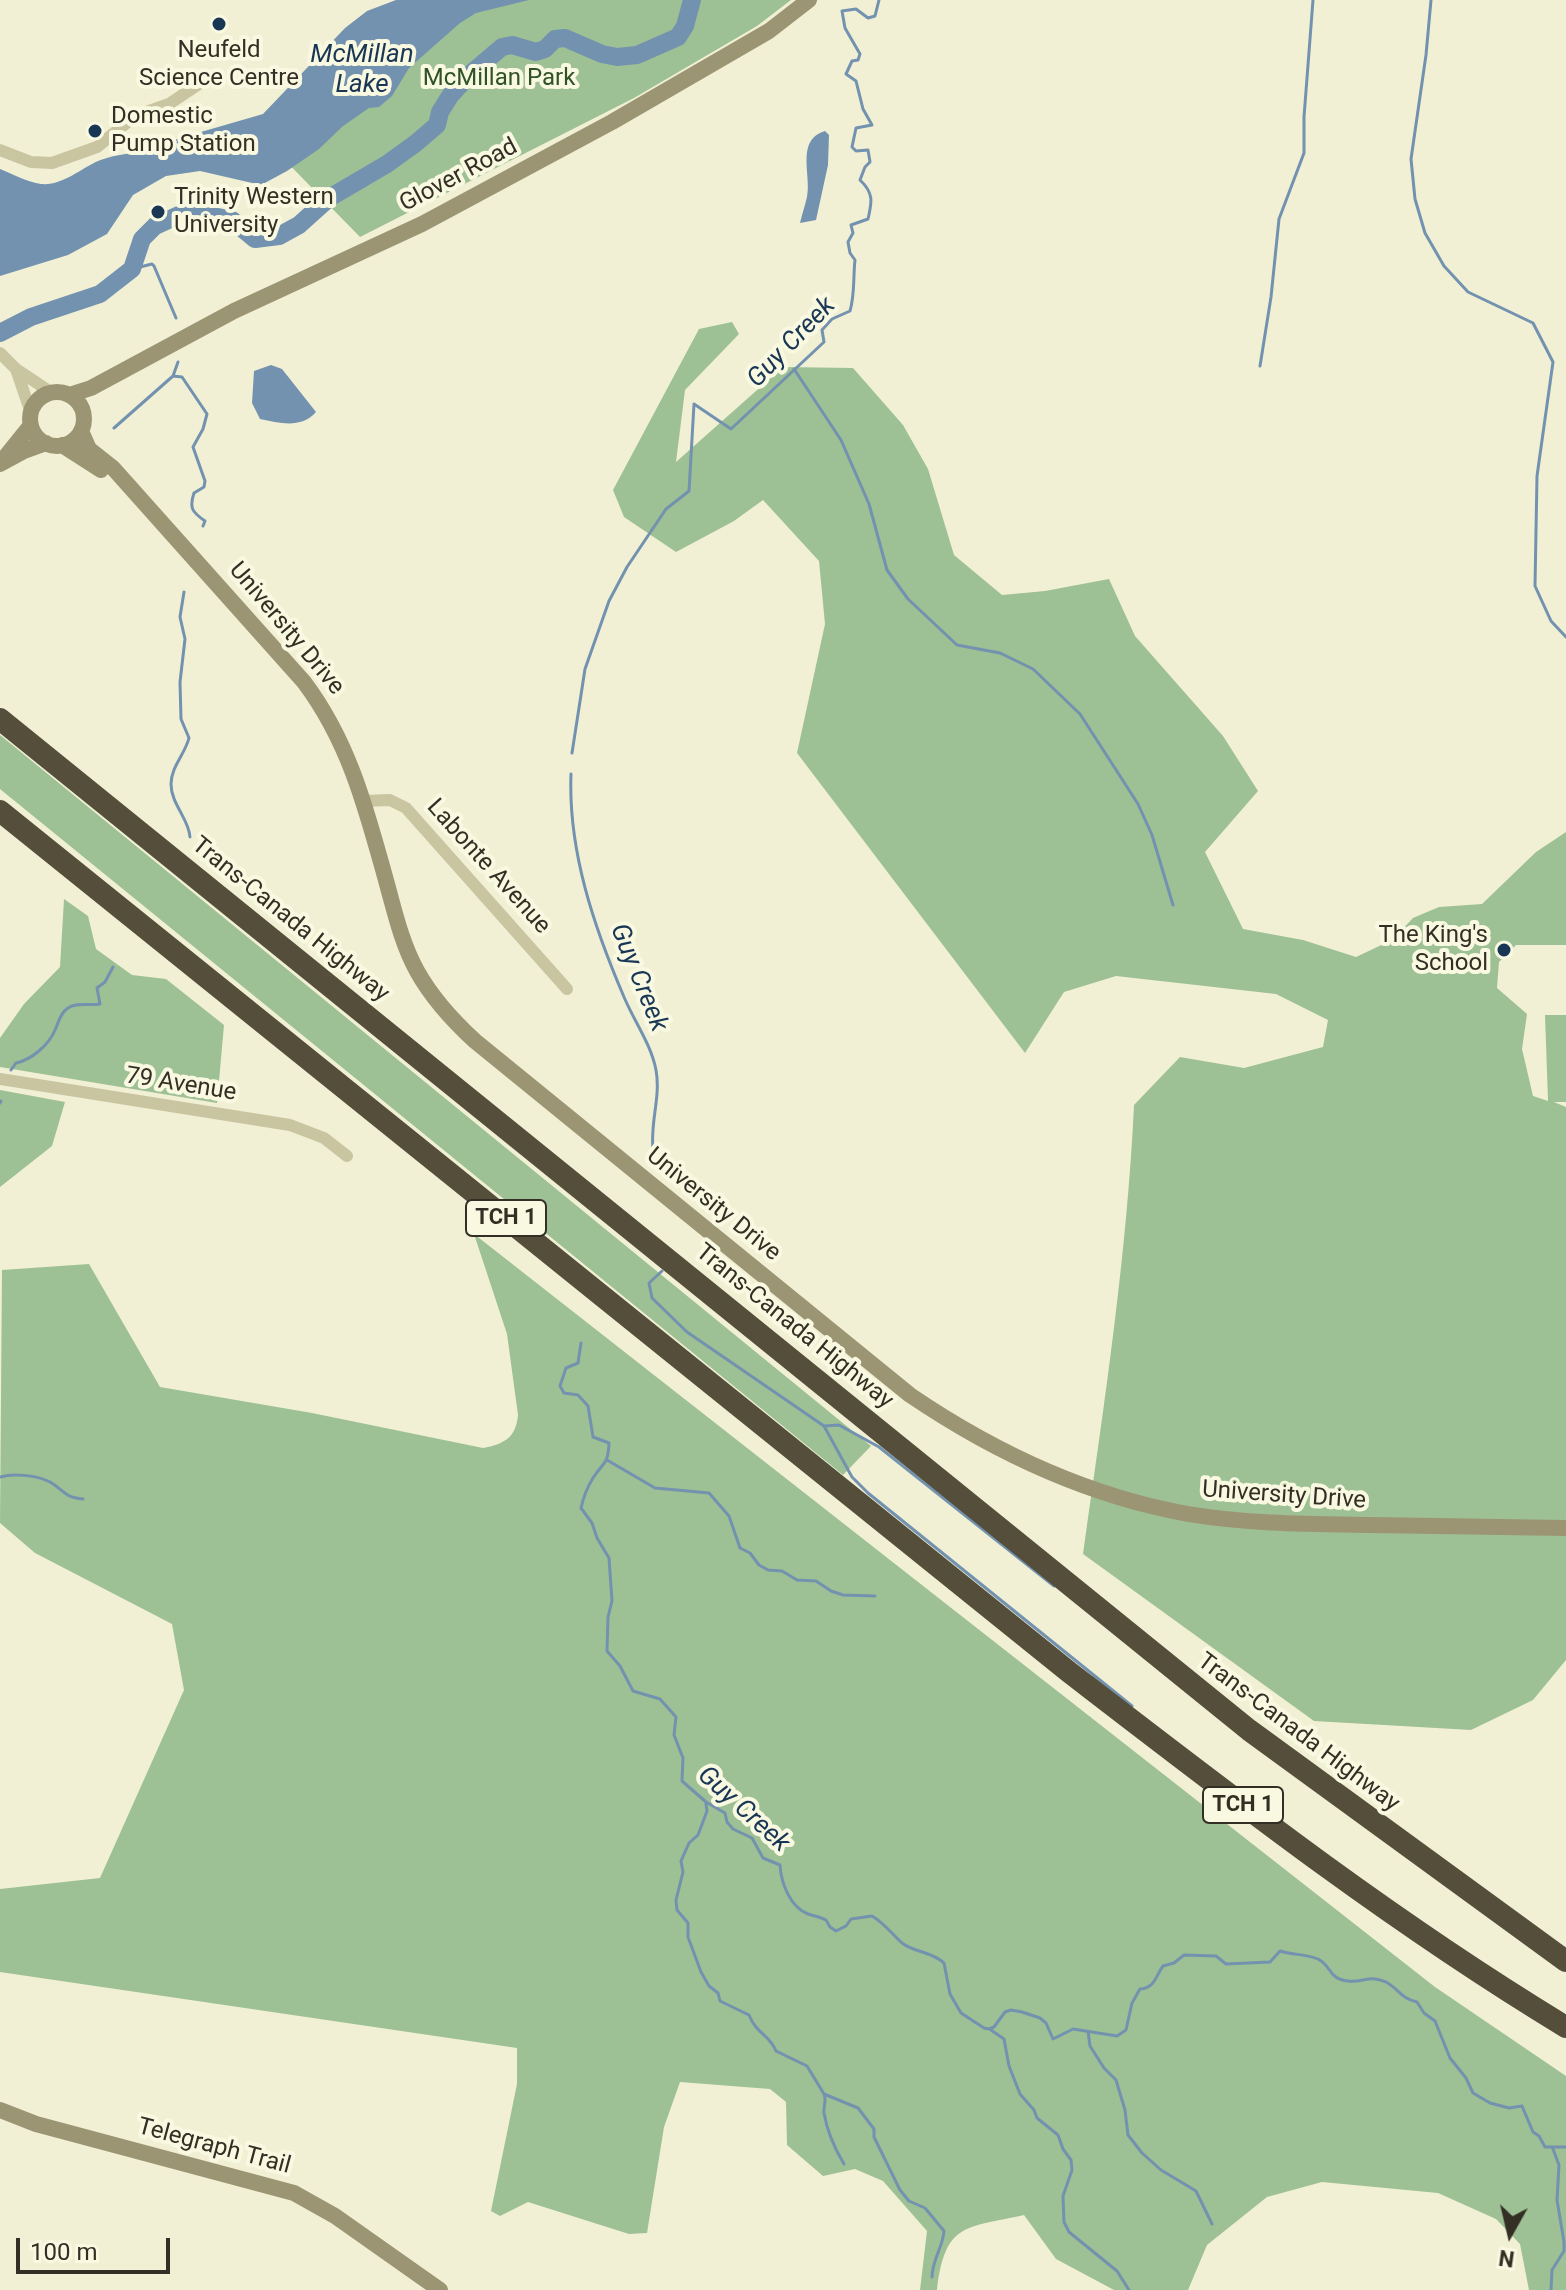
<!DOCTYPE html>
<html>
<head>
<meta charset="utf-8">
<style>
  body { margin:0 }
  #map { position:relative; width:1566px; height:2290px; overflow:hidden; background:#f1f0d5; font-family:Roboto,sans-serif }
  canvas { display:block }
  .north { position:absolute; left:1470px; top:2194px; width:80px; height:80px; -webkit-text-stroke:6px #f9f9e1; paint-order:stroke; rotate:188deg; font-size:22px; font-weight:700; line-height:32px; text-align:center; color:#332f24 }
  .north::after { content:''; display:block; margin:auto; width:28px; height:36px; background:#332f24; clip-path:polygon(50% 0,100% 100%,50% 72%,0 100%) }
  .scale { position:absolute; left:16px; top:2238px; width:154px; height:36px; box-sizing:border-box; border:4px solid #332f24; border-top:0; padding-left:10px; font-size:24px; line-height:28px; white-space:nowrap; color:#332f24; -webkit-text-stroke:6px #f9f9e1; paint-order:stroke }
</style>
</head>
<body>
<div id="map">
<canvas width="1566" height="2290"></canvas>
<div class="north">N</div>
<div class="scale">100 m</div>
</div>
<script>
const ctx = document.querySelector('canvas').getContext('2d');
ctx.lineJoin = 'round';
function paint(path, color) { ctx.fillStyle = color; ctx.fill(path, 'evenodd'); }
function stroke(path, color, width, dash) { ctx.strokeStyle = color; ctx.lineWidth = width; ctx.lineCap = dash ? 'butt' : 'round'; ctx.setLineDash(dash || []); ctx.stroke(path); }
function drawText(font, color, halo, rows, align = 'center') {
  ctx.font = font + ' Roboto,sans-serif'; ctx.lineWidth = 8; ctx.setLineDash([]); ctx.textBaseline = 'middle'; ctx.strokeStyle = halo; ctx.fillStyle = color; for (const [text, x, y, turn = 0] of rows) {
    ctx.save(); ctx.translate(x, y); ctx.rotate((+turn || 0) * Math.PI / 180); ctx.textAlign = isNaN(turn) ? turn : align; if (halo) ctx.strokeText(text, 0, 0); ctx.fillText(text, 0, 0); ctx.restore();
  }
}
paint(new Path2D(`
  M475,0H791L757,26L634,98L360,237L273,148Z
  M732,322L739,334L685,390L676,462L783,367L853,368L903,425L928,469L954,555L1002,595L1045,591L1109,579L1135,636L1223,736L1258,791L1205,852L1243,929L1303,940L1356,957L1392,940L1413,918L1439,907L1482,904L1536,852L1566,832V945H1516L1499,962L1497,988L1527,1014L1522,1049L1533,1096L1548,1101L1545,1015H1566V1102H1554L1566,1107V1660L1533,1700L1471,1730L1314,1721L1083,1554C1104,1405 1127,1255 1134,1105L1180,1057L1244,1068L1323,1047L1328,1020L1276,994L1116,976L1064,992L1025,1053L797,753L825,624L819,561L763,500L734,521L676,552L624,517L613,490L699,329Z
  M0,735L871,1446L843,1475L0,789Z
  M64,899L88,916L96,949L132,975L166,979L224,1025L217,1103L0,1067V1038L24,1004L60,967Z
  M0,1090L65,1102L52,1146L0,1187Z
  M474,1234L1435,1987L1566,2076V2290H1529L1520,2244L1496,2219L1438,2193L1322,2182L1267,2197L1207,2245L1188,2290H1114L1056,2259L1024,2215C966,2228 945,2222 937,2290H920L927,2231L883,2181L855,2169L823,2176L787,2145L786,2102L770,2089L680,2082L664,2127L647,2233L629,2234L528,2202L500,2216L491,2211L517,2084V2048L0,1972V1889L100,1878L184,1690L172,1624L35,1553L0,1523L2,1270L89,1264L160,1387L312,1413L483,1448C504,1444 516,1438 518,1415L507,1334Z`), '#9ec095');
paint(new Path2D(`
  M396,0H529L476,13L460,23L409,68L392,96L379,107L369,108L343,126L319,149L287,171L261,185L200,171L166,176L133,195L107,234L68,255L0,276V169C13,174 27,182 41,184C62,186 80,169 98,161C120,152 142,155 163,143L263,114L345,28L367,11Z
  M825,131L829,135L828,165L816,220L800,223C802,214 805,206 807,197C812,176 795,140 825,131Z
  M271,365L282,369L316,412C301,429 280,423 260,419L252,403L254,371Z`), '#7392af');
stroke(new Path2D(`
  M1431,0L1426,55L1411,159L1415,199L1425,233L1444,266L1468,292L1533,323L1553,362L1537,476L1535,586L1551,621L1566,637
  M132,269L152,264L154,266L176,318
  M178,362L173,376L182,377L207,414L203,429L193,447L205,481L204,487L194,493C189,508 192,512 205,521L203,526
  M1260,366L1271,297L1279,219L1304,153V117L1313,0
  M794,369L841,440L869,504L887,570L908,599L957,645L1000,653L1033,669L1080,714L1138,804L1152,835L1173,905
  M114,428L173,376
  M184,592L180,617L185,639L180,682L181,719L189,738C185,754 171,767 171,784C171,804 189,819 190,837
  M572,753L585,669L609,601L627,567L666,509L689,491L694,404L731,429L824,342L822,330L832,319L850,311C855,294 853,278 855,260L850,253L848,242L853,233L851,225L868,219C872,202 874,193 860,180L865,167L870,162L868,150L856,151L852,147L856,128L872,125L863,109L856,81L846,74L852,61L858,60L860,54L845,28L842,11L856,9L868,18L875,16L879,0
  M571,774C568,851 594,927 624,997C634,1021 651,1044 656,1070C661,1097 650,1122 653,1149
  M11,1070L16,1063C31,1060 49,1045 55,1030C59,1022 60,1013 68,1008C76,1002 90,1006 100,1004L97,988L105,982L113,967
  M0,1103L1,1101
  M662,1271L649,1283L652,1298L687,1332L824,1426L852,1477L868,1493L1132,1706
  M581,1343L578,1363L566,1368L560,1386L564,1393L578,1395L588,1406L593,1437L609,1443C608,1466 603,1462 593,1478C588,1486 583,1499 581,1508L592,1523L597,1538L609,1558L612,1601L608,1617L607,1651L620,1666L633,1691L660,1699L676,1717L674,1735L683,1758L682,1781L706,1802L725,1813L727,1822L733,1829L752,1838L763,1858L780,1865C781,1883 790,1907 808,1914C814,1916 820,1917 826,1920L830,1927L836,1931L846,1926L851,1919L872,1916C884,1923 892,1934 902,1943C915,1953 931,1951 944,1963L950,1994L961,2013L984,2028L989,2029L994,2027L1005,2012L1011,2010L1022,2012L1040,2018L1046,2023L1053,2039L1073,2029L1117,2036L1126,2030L1132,2003L1140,1989C1155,1988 1155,1977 1163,1966L1174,1963L1184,1955L1216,1956L1226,1964L1270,1962L1280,1951C1292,1955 1307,1954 1318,1959C1332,1966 1328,1979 1348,1981C1363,1983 1369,1974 1386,1982C1399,1989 1400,1998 1417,2002L1424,2013L1435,2021L1450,2058L1466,2078L1473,2093L1490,2103L1509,2108L1522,2106L1533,2132L1539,2136L1545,2147H1566
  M824,1426L839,1425L879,1447L1054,1586
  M607,1460L655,1488L709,1493L729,1516L740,1548L750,1553L759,1565L768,1570L782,1571L797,1580L816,1581L831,1591L843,1595L875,1596
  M0,1477C13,1473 37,1475 50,1482C64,1490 63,1497 83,1499
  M706,1804L707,1811L698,1835L689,1843L681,1861L683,1872L676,1900L677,1910L688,1923V1937L701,1972L709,1986L718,1993L720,2001L749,2015C757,2035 769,2034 776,2051L807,2066L824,2094L858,2108L874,2129V2137L900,2190L909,2201L925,2208L944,2231C943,2247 932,2260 932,2277
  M991,2030L1004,2039L1009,2066L1020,2094L1034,2110L1037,2118L1058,2135L1063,2149L1071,2160L1072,2170L1063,2196L1064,2222L1069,2232L1117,2271L1129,2290
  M1088,2031L1090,2046L1104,2068L1116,2080L1125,2110L1128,2135L1142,2153L1161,2170L1196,2191L1212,2224
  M824,2094C827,2102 823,2106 824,2113C827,2131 835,2149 844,2164
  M1551,2290L1552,2270L1564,2251V2242L1557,2200L1559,2165L1553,2149`), '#7392af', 3);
stroke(new Path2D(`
  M0,333L31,317L100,294L132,269L142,239L155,226L179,215L199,213L232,220L255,239L279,236L299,225L329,198L387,164L416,143L437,125L440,112L450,96L469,75L502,47L512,45L536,52L545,49L555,39L565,38L602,54L617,57L637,55L678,37L685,26L692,0`), '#7392af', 18);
stroke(new Path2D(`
  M0,150L31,162L52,163L97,147L135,116L169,104L205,80
  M0,353L16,369L52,393
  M16,369L31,413
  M363,801L390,800L406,808L567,989
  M0,1079L290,1125L324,1138L347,1156`), '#c9c5a1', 12);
stroke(new Path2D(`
  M30 419a27 27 0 1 1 54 0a27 27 0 1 1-54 0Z
  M69,395L91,388L234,311L422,224L612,122L769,31L809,0
  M81,431L89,449L113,468L304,682C350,743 367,812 387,884C395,913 402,944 417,971C432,998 452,1020 475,1041L910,1395C994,1452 1088,1496 1188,1514C1249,1524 1310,1524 1371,1525C1436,1526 1501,1527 1566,1528
  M62,445L101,470
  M2,461L31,425
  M0,464L24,451L46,443
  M0,2110L36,2124L294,2193L335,2216L440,2290`), '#9c9573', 16);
stroke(new Path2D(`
  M0,719L1249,1730L1566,1961
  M0,811L1069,1672C1230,1796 1392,1922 1566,2027`), '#544e3b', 22);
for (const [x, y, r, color] of [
  [219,24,8,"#193655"],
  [95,131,8,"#193655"],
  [158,212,8,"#193655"],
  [1504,950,8,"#193655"]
]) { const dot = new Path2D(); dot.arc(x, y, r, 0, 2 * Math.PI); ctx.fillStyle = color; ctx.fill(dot); stroke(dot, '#f9f9e1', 3); }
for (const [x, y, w] of [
  [506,1218,80],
  [1243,1805,80]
]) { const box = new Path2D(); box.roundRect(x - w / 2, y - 18, w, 36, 6); ctx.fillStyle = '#f9f9e1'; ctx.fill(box); stroke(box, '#332f24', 2); }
drawText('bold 22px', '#332f24', null, [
  ["TCH 1",506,1218],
  ["TCH 1",1243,1805]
]);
drawText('24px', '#332f24', '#f9f9e1', [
  ["Neufeld",219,51,"center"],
  ["Science Centre",219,79,"center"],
  ["Domestic",111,117],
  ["Pump Station",111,145],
  ["Trinity Western",174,198],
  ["University",174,226],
  ["The King's",1488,936,"right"],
  ["School",1488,964,"right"]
], 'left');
drawText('24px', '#2f5227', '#f9f9e1', [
  ["McMillan Park",499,79]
]);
drawText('24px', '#332f24', '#f9f9e1', [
  ["Glover Road",459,176,-28],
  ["University Drive",286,629,50],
  ["Labonte Avenue",488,867,48],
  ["Trans-Canada Highway",290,920,39],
  ["79 Avenue",181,1085,9],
  ["University Drive",713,1205,39],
  ["Trans-Canada Highway",794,1327,39],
  ["University Drive",1284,1496,4],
  ["Trans-Canada Highway",1298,1733,37],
  ["Telegraph Trail",214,2147,15]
]);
drawText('italic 26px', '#193655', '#f9f9e1', [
  ["McMillan",362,55],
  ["Lake",362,85],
  ["Guy Creek",792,343,-46],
  ["Guy Creek",638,978,68],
  ["Guy Creek",743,1810,42]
]);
</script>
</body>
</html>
